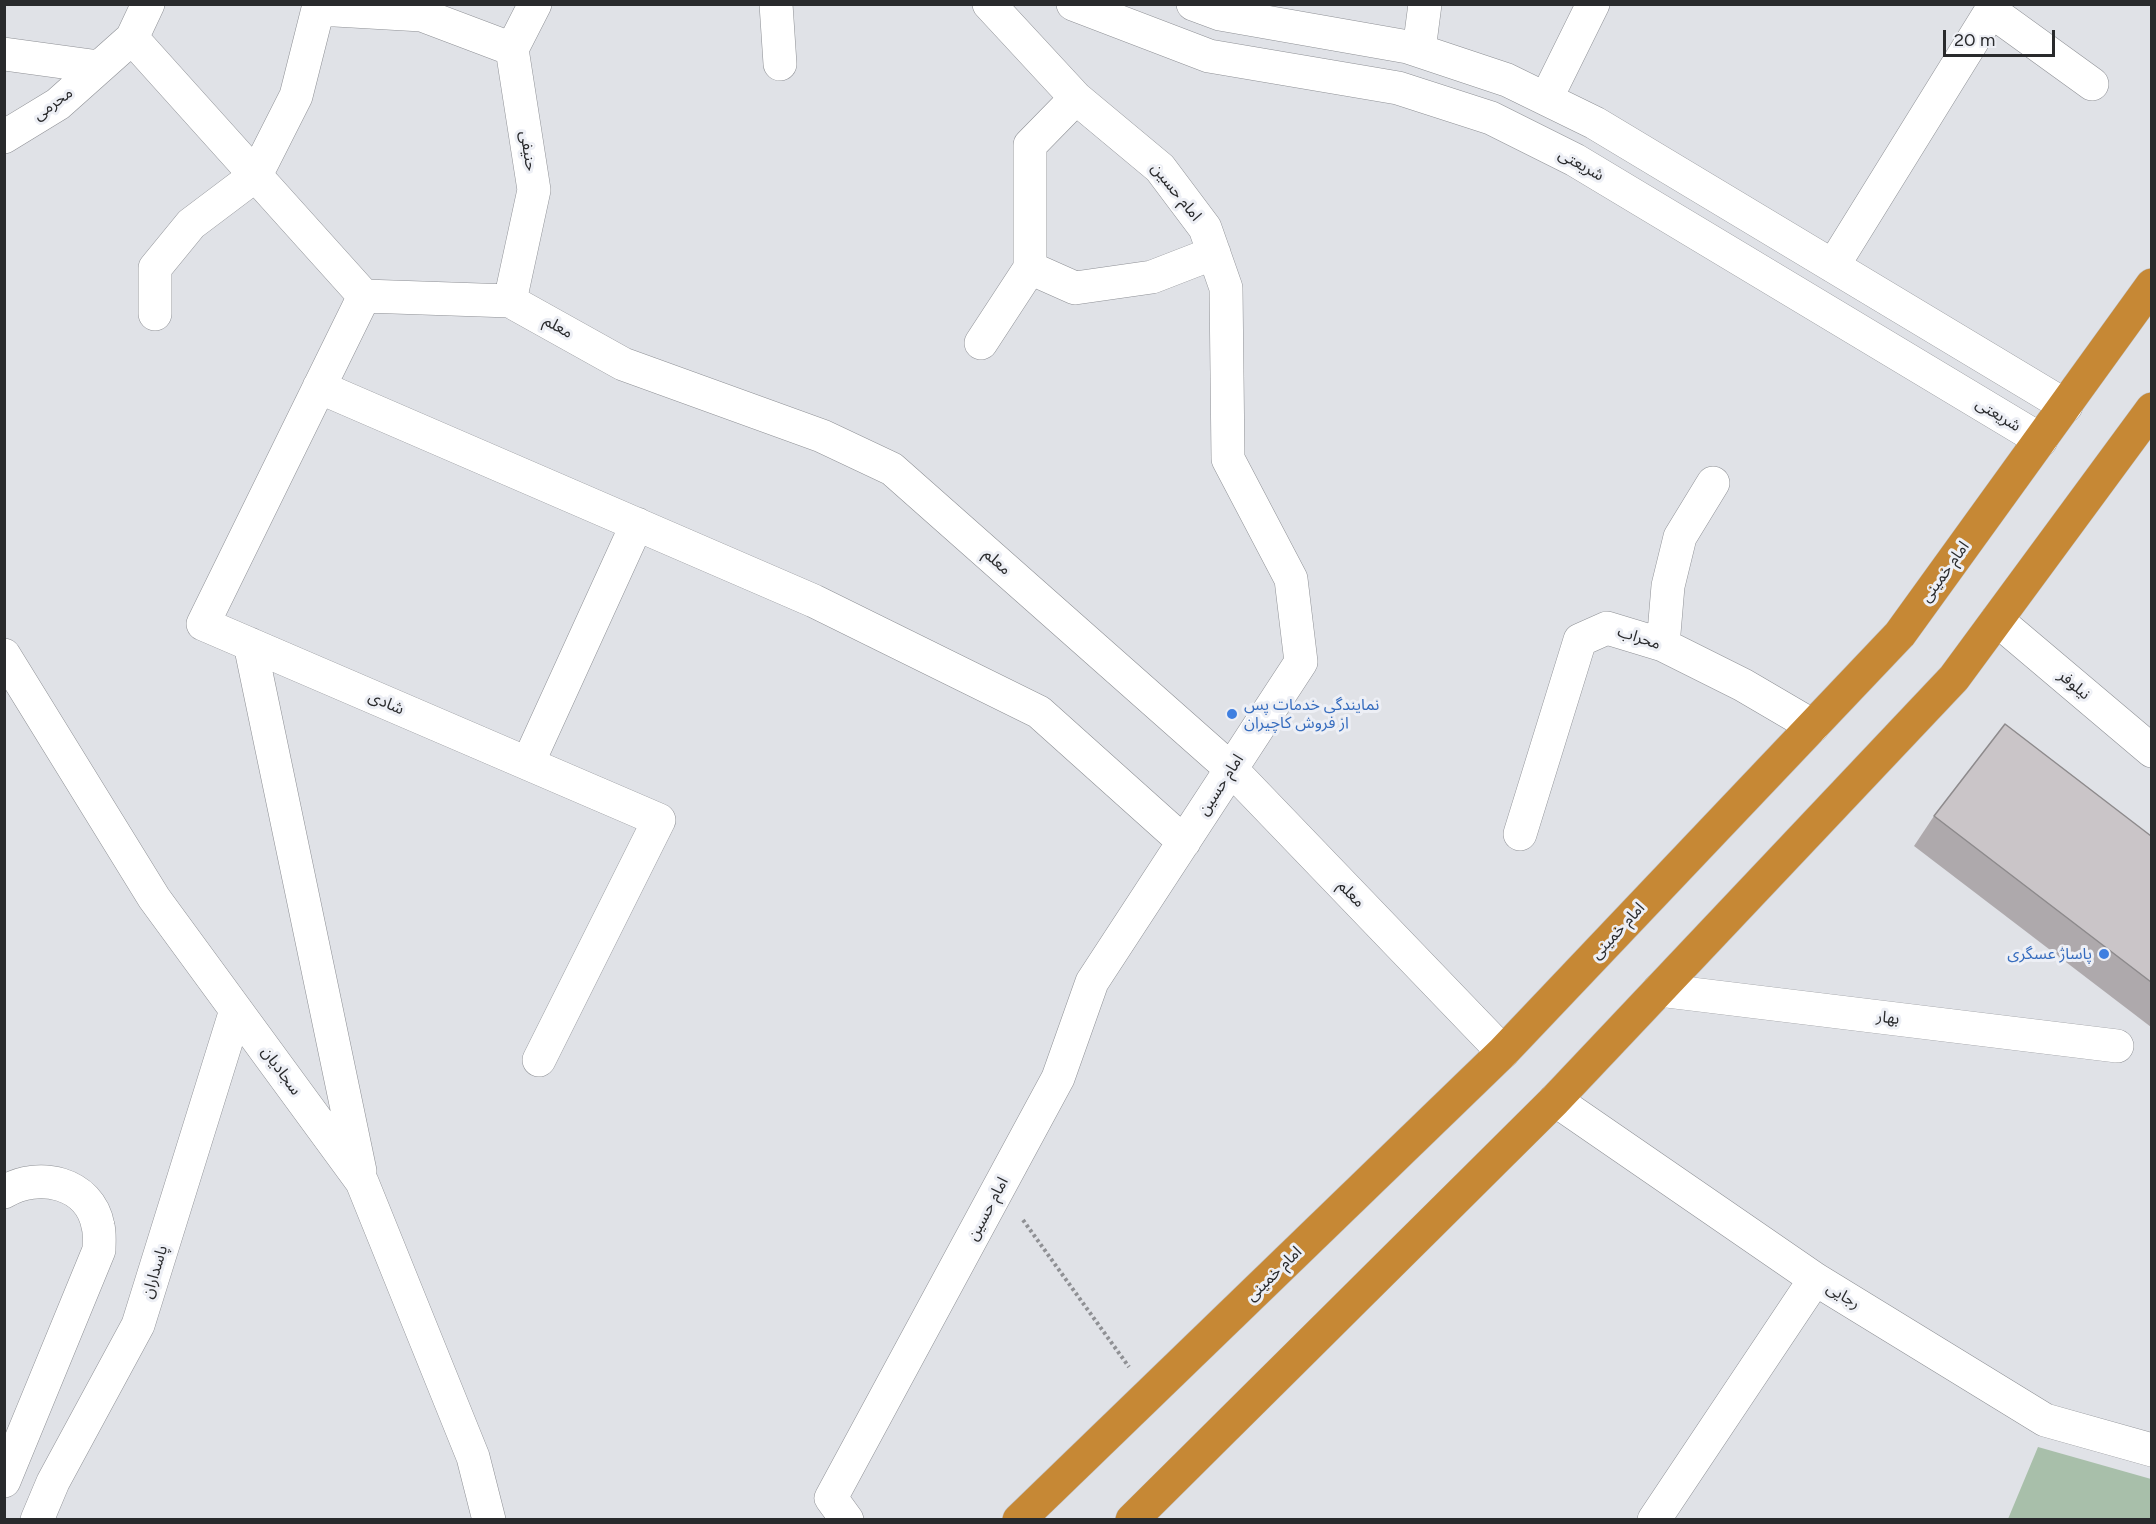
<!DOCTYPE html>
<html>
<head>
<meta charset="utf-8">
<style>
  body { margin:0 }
  #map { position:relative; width:2156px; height:1524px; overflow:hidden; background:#e0e2e7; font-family:Figtree,sans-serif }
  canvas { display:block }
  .frame { position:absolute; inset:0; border:6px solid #292a2c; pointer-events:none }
  .scale { position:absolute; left:1943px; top:30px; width:112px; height:27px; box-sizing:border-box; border:3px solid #292a2c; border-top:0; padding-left:8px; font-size:18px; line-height:21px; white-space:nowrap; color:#292a2c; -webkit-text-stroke:4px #edeff5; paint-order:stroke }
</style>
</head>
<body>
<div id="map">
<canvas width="2156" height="1524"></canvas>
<div class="frame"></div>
<div class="scale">20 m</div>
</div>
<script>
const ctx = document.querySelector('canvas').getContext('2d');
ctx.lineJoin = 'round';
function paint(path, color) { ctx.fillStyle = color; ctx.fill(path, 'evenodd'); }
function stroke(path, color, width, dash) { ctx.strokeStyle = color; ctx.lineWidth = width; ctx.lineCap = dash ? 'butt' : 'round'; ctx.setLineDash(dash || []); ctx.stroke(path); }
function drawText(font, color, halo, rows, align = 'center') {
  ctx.font = font + ' Figtree,"Noto Sans Arabic",sans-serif'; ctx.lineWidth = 6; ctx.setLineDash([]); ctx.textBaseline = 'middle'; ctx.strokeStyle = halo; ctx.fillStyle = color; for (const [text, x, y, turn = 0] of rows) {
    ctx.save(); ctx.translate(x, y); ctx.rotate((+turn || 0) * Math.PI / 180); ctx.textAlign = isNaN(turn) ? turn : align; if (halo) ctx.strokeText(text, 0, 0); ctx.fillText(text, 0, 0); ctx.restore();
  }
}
paint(new Path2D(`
  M2038,1447L2151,1479V1519H2008Z`), '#a8bfaa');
const minor = new Path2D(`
  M776,4L780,64
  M1073,4L1209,56L1398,88L1491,118L1575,160L2041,440
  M1193,4L1220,14L1408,47L1507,80L1595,123L2066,406
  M132,38L364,296
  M1419,50L1425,4
  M4,54L99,67
  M1546,99L1593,4
  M4,137L58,104L132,38L148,4
  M1833,266L1991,11L2092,84
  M1030,268L1075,288L1152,277L1214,253
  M364,296L510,301L623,364L822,436L892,469L1231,769L1503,1052
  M364,296L203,624L659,820L539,1060
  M510,301L534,190L512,49L535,4
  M155,314V268L191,224L256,175L296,96L318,9L422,15L512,49
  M981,343L1030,268V145L1076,98
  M319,387L814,601L1039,712L1184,842
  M1997,620L2152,751
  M250,644L360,1171
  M1663,645L1668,586L1680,537L1713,483
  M4,655L154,898L362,1182L473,1457L489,1520
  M528,763L637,524
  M1520,834L1580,640L1607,628L1663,645L1743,685L1813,726
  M1659,990L2117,1046
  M1555,1100L1815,1279L2045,1420L2152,1450
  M4,1192C38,1171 90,1182 98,1226C100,1233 99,1242 99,1250L4,1481
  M37,1520L53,1482L138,1325L236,1010
  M847,1520L831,1498L1058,1078L1092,982L1301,662L1291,579L1228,459L1226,288L1205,228L1160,168L1076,98L989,4
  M1654,1520L1815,1279`);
const highway = new Path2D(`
  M1019,1520L1503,1052L1900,634L2152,285
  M1132,1520L1555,1100L1954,678L2152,409`);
stroke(minor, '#8e9095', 34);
stroke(highway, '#bfbfc0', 34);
stroke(new Path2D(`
  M1023,1220L1129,1367`), '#8f9094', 4, [3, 3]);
stroke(minor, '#fff', 33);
stroke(highway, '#c68835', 33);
paint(new Path2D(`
  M1934,816L2151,836V1027L1914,846Z`), '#aea9ac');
const building = new Path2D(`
  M2005,724L2151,836V982L1934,816Z`);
paint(building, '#cac5c8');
stroke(building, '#8d8a8c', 1.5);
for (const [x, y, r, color] of [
  [1232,714,6,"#3f7fe0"],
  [2104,954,6,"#3f7fe0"]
]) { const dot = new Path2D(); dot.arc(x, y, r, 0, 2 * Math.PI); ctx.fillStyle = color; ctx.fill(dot); stroke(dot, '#edeff5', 2); }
drawText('16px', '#292a2c', '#edeff5', [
  ["محرمی",53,104,-36],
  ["حنیفی",528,151,81],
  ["شریعتی",1581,165,29],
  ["امام حسین",1176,192,51],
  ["معلم",558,327,29],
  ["شریعتی",1998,415,31],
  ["معلم",997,562,42],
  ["امام خمینی",1945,572,-54],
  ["محراب",1639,638,18],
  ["نیلوفر",2074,685,40],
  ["شادی",386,703,23],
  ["امام حسین",1221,785,-57],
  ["معلم",1351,894,46],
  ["امام خمینی",1618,931,-47],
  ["بهار",1888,1018,7],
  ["سجادیان",281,1071,54],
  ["امام حسین",988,1209,-62],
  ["پاسداران",155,1272,-73],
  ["امام خمینی",1274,1274,-44],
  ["رجایی",1843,1296,31]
]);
drawText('16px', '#366cbe', '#edeff5', [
  ["نمایندگی خدمات پس",1244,705],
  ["از فروش کاچیران",1244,723],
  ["پاساژ عسگری",2092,954,"right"]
], 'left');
</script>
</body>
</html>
